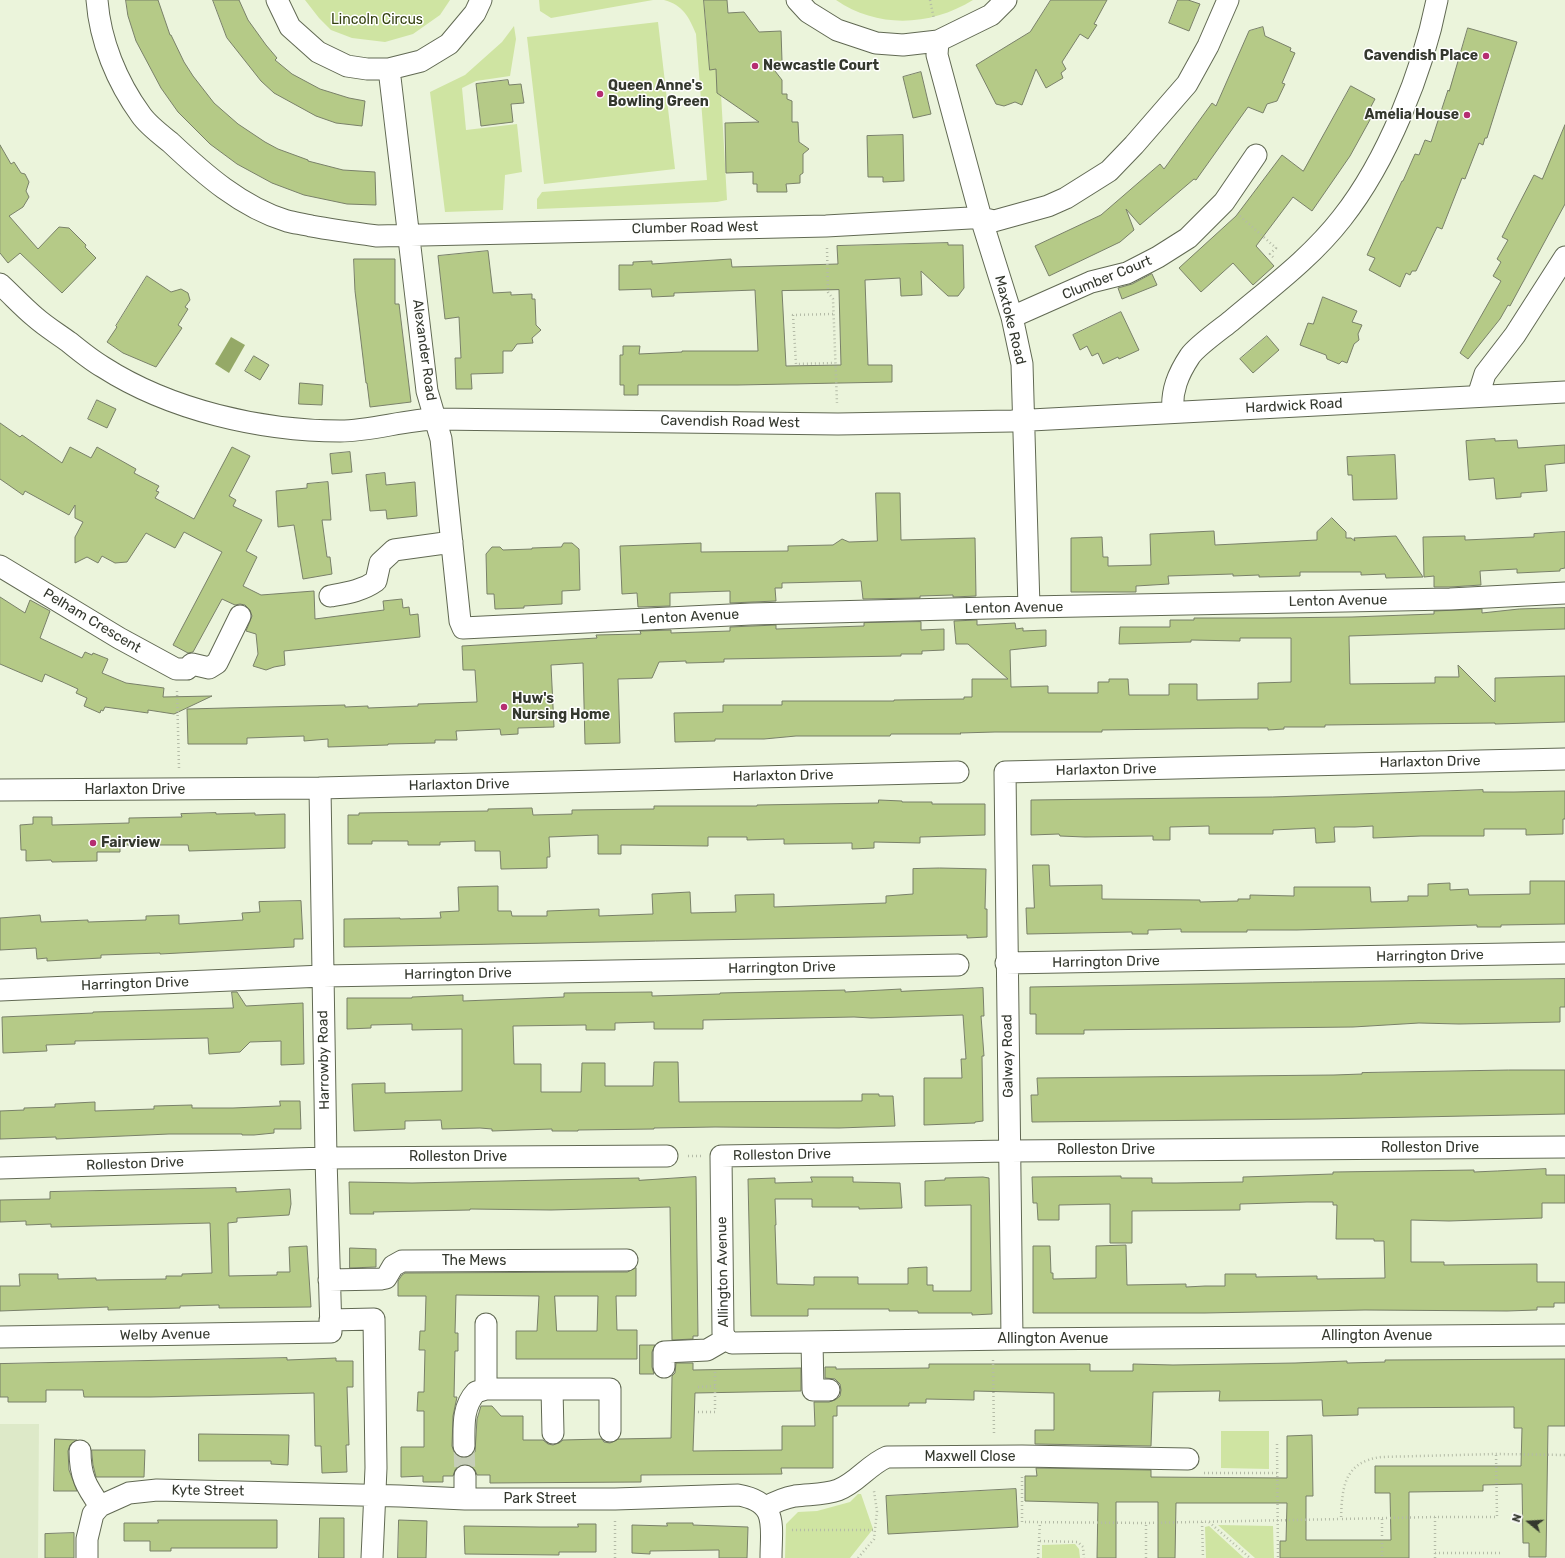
<!DOCTYPE html>
<html>
<head>
<meta charset="utf-8">
<style>
  body { margin:0 }
  #map { position:relative; width:1565px; height:1558px; overflow:hidden; background:#ebf4db; font-family:Rubik,sans-serif }
  canvas { display:block }
  .north { position:absolute; left:1509px; top:1502px; width:40px; height:40px; -webkit-text-stroke:3px #fff; paint-order:stroke; rotate:288deg; font-size:11px; font-weight:700; line-height:16px; text-align:center; color:#34382e }
  .north::after { content:''; display:block; margin:auto; width:14px; height:18px; background:#34382e; clip-path:polygon(50% 0,100% 100%,50% 72%,0 100%) }
</style>
</head>
<body>
<div id="map">
<canvas width="1565" height="1558"></canvas>
<div class="north">N</div>
</div>
<script>
const ctx = document.querySelector('canvas').getContext('2d');
ctx.lineJoin = 'round';
function paint(path, color) { ctx.fillStyle = color; ctx.fill(path, 'evenodd'); }
function stroke(path, color, width, dash) { ctx.strokeStyle = color; ctx.lineWidth = width; ctx.lineCap = dash ? 'butt' : 'round'; ctx.setLineDash(dash || []); ctx.stroke(path); }
function drawText(font, color, halo, rows, align = 'center') {
  ctx.font = font + ' Rubik,sans-serif'; ctx.lineWidth = 3; ctx.setLineDash([]); ctx.textBaseline = 'middle'; ctx.strokeStyle = halo; ctx.fillStyle = color; for (const [text, x, y, turn = 0] of rows) {
    ctx.save(); ctx.translate(x, y); ctx.rotate((+turn || 0) * Math.PI / 180); ctx.textAlign = isNaN(turn) ? turn : align; if (halo) ctx.strokeText(text, 0, 0); ctx.fillText(text, 0, 0); ctx.restore();
  }
}
paint(new Path2D(`
  M0,1424H39L38,1558H0Z`), '#dde9c8');
paint(new Path2D(`
  M305,0H450L440,15L413,34L385,42L352,38L331,30L319,18Z
  M539,0H653L551,18L540,11Z
  M664,0H704L707,41H718L727,200L717,202L537,209V199L542,192L707,180L696,34C689,17 683,5 664,0Z
  M836,0H973C931,26 878,29 836,0Z
  M658,22L675,169L544,184L527,37Z
  M514,26L516,39L510,76L476,81L462,88L466,130L517,124L522,172L505,175L503,210L445,212L430,92L465,75L502,42Z
  M1221,1431H1269V1469L1221,1468Z
  M858,1494H861L873,1529L850,1558H785L786,1524L798,1512L817,1511L850,1502Z
  M1218,1525L1273,1526L1274,1558H1255Z
  M1209,1526L1244,1558H1206L1205,1527Z
  M1075,1544L1079,1549L1080,1558H1042V1545Z`), '#cfe4a2');
paint(new Path2D(`
  M231,337L245,345L229,373L215,364Z`), '#95a967');
const building = new Path2D(`
  M126,0H158L170,35H171L184,62L193,76L214,103L238,124L265,142L278,149L308,160V161L343,170L375,172L376,205L347,204L304,195L272,183L237,164L210,144L178,112L161,88L136,41L128,16Z
  M213,0H239L248,20L266,45L277,58L275,60L292,74L320,89L349,98L365,101L362,126L336,123L316,116L274,93L261,81L227,38Z
  M704,0H727L728,13L744,12L759,32L781,31L782,61L775,71L782,80V94H787V99L792,101V122H798L799,142L809,149L803,154V173L800,175V183L786,184L787,192H757V184H753V172L726,173L725,123L759,122L717,93L716,69L710,70Z
  M1051,0H1107L1094,24L1097,25L1088,39L1080,34L1062,62L1066,69L1061,73L1063,78L1046,88L1036,69L1022,105L1015,102L1004,106L996,104L976,65L1030,32Z
  M1178,0H1188L1200,4L1189,31L1169,23Z
  M1263,27L1265,36L1291,48L1290,51L1295,53L1282,83L1285,84L1277,101L1267,104L1263,113L1248,107L1196,180L1194,179L1140,225L1126,209L1134,230L1120,242L1049,276L1035,246L1101,215L1160,164L1164,169L1212,103L1216,106L1249,31Z
  M1468,28L1517,42L1487,138H1485L1483,145L1479,143L1465,179L1462,178L1442,229L1437,227L1416,271H1412L1410,275L1406,273L1400,287L1369,270L1375,258L1367,255L1402,181H1403L1415,154L1419,155L1425,140L1431,142L1448,90L1449,91Z
  M921,72L931,114L913,118L903,77Z
  M508,80L509,85L521,84L524,103L511,104L513,122L481,126L476,84Z
  M1351,86L1375,99L1366,116L1371,118L1350,156L1312,211L1293,197L1256,246L1274,266L1253,285L1233,263L1201,292L1179,268L1236,216L1282,155L1303,171Z
  M1565,125V204L1510,306L1508,305L1500,319L1468,359L1460,353L1501,281L1493,276L1501,262L1497,259L1508,240L1502,237L1534,175L1542,179Z
  M903,135L904,181L883,182V177H868L867,136Z
  M0,145L11,164L14,162L21,173L25,174L29,182L26,191L29,197L23,207L9,216L38,249L59,227L69,228L86,245L85,247L96,258L62,293L20,253L8,263L0,253Z
  M948,243V245H963L964,288L958,296H948L921,271L922,295L901,296L900,278L865,280L868,365H892V382L738,385H638V395H624V385H620V355H623V346H640L639,354L682,352V351H758L755,290L674,293V296L652,297L651,289L619,290V265H633V262L652,261V264L731,259L732,267L838,264L837,246ZM839,290L841,365L786,366L782,291Z
  M488,251L493,293L511,292V295L532,294V299H535L536,325L541,330L532,338L533,343L517,344L512,351H503V373L471,374L472,389H456L455,358H461L459,317L445,319L438,256Z
  M354,259H395V304H399L411,402L370,407L367,383H366L355,291Z
  M1152,274L1157,285L1122,299L1118,288L1132,284Z
  M147,276L171,292L181,289L188,293L190,300L185,307L188,309L178,325L182,328L156,367L123,353L107,342L117,327L116,326Z
  M1323,297L1357,311L1352,322L1362,325L1358,334L1359,340L1354,344L1347,363L1342,361L1339,364L1327,359L1326,355L1300,345L1308,323L1313,324Z
  M1121,312L1139,350L1119,359L1118,357L1103,364L1098,353L1092,356L1087,346L1080,350L1073,335Z
  M1267,336L1279,350L1253,373L1240,359Z
  M254,356L269,365L260,380L245,371Z
  M300,383L323,385L322,405L299,404Z
  M97,400L116,409L107,428L88,419Z
  M0,423L20,437L22,435L62,463L70,447L91,458L97,447L136,469L134,473L159,486L156,491L159,492L155,498L194,519L232,447L250,456L229,496L236,500L233,506L262,520L246,551L257,557L243,586L261,595L314,591L315,619L384,610L383,601L402,599L403,608L409,607L410,615L418,614L420,637L284,651L285,665L274,667L266,670L253,666L258,654L256,634L246,631L252,616L250,610L245,605L240,604L235,605L222,599L193,652L188,653L173,645L222,552L184,532L175,548L146,533L127,562L115,563L102,556L98,563L87,557L75,563V537L83,522L75,518V505L69,515L25,491L23,495L0,479Z
  M1495,439V441L1517,440L1518,448L1565,445V463L1545,465L1547,491L1521,493V497L1496,499L1494,478L1469,480L1466,441Z
  M350,452L352,472L332,474L330,454Z
  M1395,455L1397,499L1353,500L1352,475H1348L1347,457Z
  M385,473L386,485L415,482L417,516L387,519L386,510L370,511L366,475Z
  M328,482L331,520H322L327,557H330L332,574L303,579L294,525L278,527L276,491L307,488V484Z
  M876,493H900L901,540L975,538L976,596L953,597V595L920,596V598L863,599L861,581L782,583V588H775L776,601L730,603V591L670,593V606L638,607L637,593L622,594L620,546L701,543V552L788,551V546L833,545L842,539L849,542L877,541Z
  M1332,518L1346,532V538H1351L1355,541L1354,538L1396,536L1423,577L1386,578L1385,574L1361,575V572H1300V576L1259,577V575L1233,576V574L1168,576L1169,584L1136,586V592H1071V538L1102,537L1103,557H1108V566L1151,565L1150,534L1214,531L1215,545L1317,540V532Z
  M1565,532V568L1560,569V571L1517,573V569L1480,571L1481,585L1450,587H1434V576L1424,577L1423,537L1465,536V540L1534,537V534Z
  M564,543H572L579,549L580,590L562,591V604L524,606V608L495,609L494,594H487L486,554L492,547H500L503,550L532,549V548L561,547Z
  M0,597L25,613L30,600L50,611L40,638L82,658L85,652L92,655L93,653L108,659L102,673L126,683L164,688L163,697L212,696L174,714L148,710V713L105,707L103,711L101,710L100,713L84,706L87,698L76,693L78,689L45,674L42,682L0,664Z
  M1565,608V629L1349,636L1350,684L1435,683V677H1459L1458,665L1495,702V678L1565,676V722L1495,724V723L1325,725V727H1284V729L1268,730V728H1238L1102,730V732H995L960,733L961,734H891L890,736H796L764,739H715V741L675,742L674,713L723,712V705H782V701H894V700L964,699V697H972V679H1008L968,644H956L954,621L977,620V625L1015,623L1016,629L1023,628V631L1046,630V646L1010,650L1011,687L1048,686V693H1098V682H1109V679H1128L1129,695H1169V684H1197V700L1258,699V683L1291,682V638H1240V641L1191,640V642L1119,644L1120,627H1170V620H1194V618H1267L1352,617L1434,614V611L1482,609V613L1519,609Z
  M921,622V630L944,629V650L922,651V654H901V656L724,659V662L686,663V661L659,662L652,678L618,679L620,743L585,744L583,663L551,665L554,727L518,728V734L501,735L500,729L456,731L457,740H435V743L388,744V745L328,747V739L304,741V736L247,738V744H188L187,709L345,705V707L368,706V708L418,706V704L477,702L475,670H463L462,646L597,638L596,635L641,634L640,631L671,630V633L730,631V627L776,625V629L834,627L864,626V623Z
  M1483,790V792H1514L1565,791V819H1563V834L1526,835V829H1484V836H1421L1373,838V826L1355,827H1334L1335,842L1316,843L1315,828L1273,830V834H1209V826L1170,827V840H1153V836L1085,837L1060,836L1059,834L1031,835V800L1272,797Z
  M879,800L902,801V802H932V804H985V835L920,837V843L874,842V848L852,849V843L784,844V839L747,840V837H708V846L621,845V854H598V835L549,837L550,857H547V868L501,869L500,851H475V841L440,842V845H408V841H372V844H348V815H359V813L488,811V809L532,808L533,815L572,814V810L654,809V806H757V805L878,803Z
  M216,813V814L255,813V815L285,814V848L189,851L188,845H120V852H97V861L52,862L51,860L26,861V850H21L20,825L33,824V817H52V825L129,823V818L182,817L181,814Z
  M1033,865H1049L1050,886L1102,885V899L1200,900V902L1238,901V899H1250V895L1294,896V887H1370L1371,902L1408,901V896H1428V884L1450,883V890L1468,889L1469,895L1530,894V881H1565V924L1501,925V927H1477V925L1297,930H1247V932H1181V929L1148,930V934H1132V932L1027,934L1026,908H1034Z
  M940,868L986,869L985,909H987V937L967,938V935L344,947V919L400,918V919L441,918L440,912L459,911L458,887L498,886V911H511L512,916H547V911L599,909V916L653,914L652,894L690,892L691,913L736,912L735,895L774,894V907L886,903V896L913,894V869Z
  M301,901L303,939H294V947L160,954V953L101,955V958L47,961V958L37,959L36,948L0,950V918L40,915L41,922L88,920V922L146,920V916L179,915V924L243,920L242,913L260,912L259,902Z
  M1565,979V1007H1560V1022L1459,1024L1419,1023L1353,1027L1084,1030V1034H1036V1014H1030V987L1312,982Z
  M983,988L984,1016H981L984,1056H982L983,1121L975,1122V1123L924,1125V1078H962L961,1059H966L963,1015L871,1018L854,1017L703,1020V1029H654V1022L615,1023V1030H586V1025H584L513,1026L514,1064H541V1092H581L582,1063H605V1086H653L654,1062H678L679,1102L851,1101H862V1094H879V1096H893L895,1126L839,1128L715,1127L654,1128V1129L578,1130V1131H552V1129L492,1131V1129L480,1128L442,1129L441,1120L405,1121V1129L354,1131L352,1084L385,1083V1093L462,1091V1029L412,1030V1024L371,1025V1028L347,1029V998H412V997L463,995V1001L564,997V993L652,992V996L720,994V993L845,990V992L901,989V991Z
  M232,992H237L246,1006L303,1003L304,1064L281,1065V1041L250,1042L240,1052L209,1054L208,1038L75,1041V1044L46,1045L47,1051L3,1053L2,1017L93,1013V1012L233,1008Z
  M1509,1070H1565V1114L1319,1119L1032,1122L1031,1095H1038L1037,1078L1334,1075L1362,1074V1073Z
  M280,1101H300L301,1129H274V1133L254,1135H242V1134H169L56,1139V1137L0,1139V1111L24,1110V1108L55,1107V1104L95,1102V1111L154,1109V1106L192,1105V1108H233L280,1106Z
  M1546,1169V1175H1565V1203H1542V1218L1449,1221L1411,1220V1262H1444V1265L1537,1264V1282H1565V1303H1554V1307H1537V1310L1507,1311L1365,1310L1205,1313H1033V1246H1050L1051,1273H1053V1279L1096,1278V1246L1126,1245L1127,1285L1186,1284V1287L1205,1286H1225V1274H1256V1277L1317,1276V1279L1385,1278L1384,1241H1374V1239H1336L1337,1205H1333V1202H1307L1240,1204V1210L1132,1211V1243H1110V1204L1059,1205V1220H1038L1037,1203H1033L1032,1177L1121,1176V1178H1152V1183H1176L1243,1182V1177L1333,1174V1172L1474,1170V1172L1497,1171Z
  M696,1177L698,1336H693V1339L672,1340L670,1207L551,1210L470,1209V1210L373,1212L374,1214H350L349,1182L412,1183L639,1178V1180Z
  M811,1177H853V1182L900,1183L902,1208L859,1209V1207H812V1199H775L776,1225H775L777,1284L814,1285V1277H858V1284H908V1268L927,1267V1285H933V1291H971V1205L925,1206V1181L945,1180V1178L983,1177L989,1178L992,1314L972,1315V1313H918V1311H889V1309H808V1316H751L748,1179L775,1178V1183L812,1182Z
  M236,1188V1192L290,1189L291,1204L289,1215L237,1218V1222L228,1223L229,1276L277,1275V1272H290L289,1247L307,1246L311,1307L219,1308V1305L180,1306V1308L108,1310V1307L0,1311V1286H20L19,1274H58V1279L96,1278V1280L166,1279V1276H182V1274L212,1273L210,1223L51,1227V1224L26,1225V1221L0,1222V1200L50,1199V1192Z
  M350,1248L376,1249V1267L350,1268Z
  M636,1268V1296H616L617,1330H637V1359H516V1331H537L539,1296L456,1295L455,1333H458V1351H455L454,1397H457L453,1416L452,1446L454,1452L458,1456L464,1458L470,1456L475,1452L477,1419L481,1406H492L501,1416H523V1440H543L548,1444L553,1445L559,1443L563,1440L602,1439L604,1442L610,1443L618,1439L671,1438L672,1376L675,1373L676,1363H693V1370L801,1368V1391L695,1393L693,1451L782,1450V1426H815L814,1402H829L835,1400L840,1396L841,1390L840,1384L835,1379L825,1378V1367H836V1369L929,1368V1364H1090V1371H1133V1364L1173,1365L1295,1363L1347,1361V1363L1385,1362V1360L1565,1359V1426H1548L1546,1557H1529V1543H1523L1522,1484L1483,1485V1491L1409,1492V1558H1280V1541H1286L1287,1503H1176L1175,1558H1158V1502H1116V1558H1097L1098,1503L1025,1501V1476H1037L1036,1468L1151,1470V1477L1287,1478V1436L1312,1435L1313,1496H1306V1540H1391L1390,1493H1375V1466H1521L1522,1428H1514V1407L1358,1408V1415L1323,1416L1322,1400L1219,1401L1220,1391L1153,1392L1151,1446L1035,1444V1430H1054V1393L974,1391V1400L926,1399V1403H909V1406H837V1416H833V1468H781L782,1474L641,1475V1482L490,1483V1475H477L475,1470L471,1466L465,1464L459,1465L455,1470L453,1476H443V1482H423V1476L401,1477V1447H424V1411H417L418,1392H424L425,1350H419L420,1331H425L426,1296H398V1281L402,1275L405,1273L627,1272ZM555,1296H598L597,1331H557Z
  M640,1345H655L652,1352V1367L654,1374H640Z
  M287,1358V1360L336,1358V1361H353V1387H347L349,1445H346L347,1472L322,1473L321,1446H315L314,1393L151,1397H84L83,1390H46V1402H8V1397H0V1364Z
  M199,1434L289,1435L288,1465L271,1464V1461H199Z
  M55,1439L77,1440L70,1445L68,1451L69,1470L77,1491H54Z
  M92,1450H145L144,1477H96L93,1465Z
  M1016,1489L1018,1527L888,1534L886,1496Z
  M320,1518H344V1558H319Z
  M158,1520H277V1548H171V1551H150V1541H124V1523H158Z
  M399,1520L427,1521L426,1558H398Z
  M667,1523H693V1525L748,1527L747,1558H719V1550L650,1551V1554L632,1553V1525L667,1526Z
  M578,1524H596V1552H559V1555L465,1554L464,1526L540,1527H578Z
  M74,1533V1558H45V1534Z`);
paint(building, '#b5ca87');
stroke(building, '#798069', 1);
stroke(new Path2D(`
  M464,1446L465,1476`), '#c6ceb8', 21, [21, 10]);
const minor = new Path2D(`
  M97,0C100,41 117,82 141,115C148,125 160,134 170,142C204,174 241,207 287,221C295,223 303,224 311,226C333,230 355,233 377,236L826,226L970,218H981L994,221L1048,206L1066,198L1109,171L1134,145L1187,84L1208,46L1228,0
  M277,0L290,27L318,52L347,66L367,69H389L421,61L449,44L475,13L481,0
  M797,0L808,12L837,30L876,43L903,45L938,41L991,15L1006,0
  M938,41L937,55L981,218L1012,317L1022,364L1029,607
  M389,69L427,391L441,439L460,621L463,628L751,614L1029,607L1450,599L1565,593
  M0,284C12,295 23,307 35,317C45,326 58,334 69,342C80,351 91,360 103,367C170,410 261,431 340,431C372,431 403,420 436,419L838,424L1012,421L1565,392
  M1012,317L1091,282L1127,273L1158,257L1188,238L1224,202L1256,155
  M1478,396L1485,374L1515,335L1565,257
  M1173,412C1171,391 1178,374 1190,356C1197,346 1221,329 1231,321C1270,288 1311,258 1342,218C1387,161 1423,71 1437,0
  M0,566L119,638L176,669H187L192,664L209,668L217,663L240,616
  M330,596C347,593 362,591 376,581L380,563L394,550L452,542
  M0,790L320,788L958,772
  M1006,963L1565,953
  M0,990L323,976L958,965
  M1565,1147L1009,1151L721,1156L723,1333L726,1339L732,1343L1012,1339L1565,1335
  M0,1168L326,1158L667,1156
  M329,1280L381,1279L386,1278L393,1266L402,1261L627,1260
  M330,1320L374,1319L376,1468L372,1558
  M0,1337L331,1332L326,1158L320,788
  M1012,1339L1005,772L1565,759
  M812,1342L813,1390H829
  M664,1367V1352L707,1350L726,1339
  M486,1389V1324
  M552,1389L553,1433
  M464,1446C464,1427 462,1407 476,1392L486,1389H610V1431
  M80,1451C80,1476 86,1486 100,1506
  M465,1476V1499
  M766,1507C775,1502 784,1498 795,1496C809,1494 825,1495 838,1490C857,1483 868,1465 887,1457L1022,1456L1188,1459
  M87,1558V1539L93,1514L100,1506L129,1493L157,1490L400,1496L465,1499H615L738,1495C779,1502 771,1526 771,1558`);
stroke(minor, '#616953', 23);
stroke(new Path2D(`
  M930,0L934,19
  M1240,216L1276,248L1270,254L1274,258
  M827,248L828,292L833,299L837,403
  M833,314L793,315L796,364L835,363
  M177,691L179,768
  M688,1156H701
  M993,1360L994,1435
  M698,1387L715,1386
  M698,1412H715V1370
  M1277,1444L1278,1558
  M1204,1473H1277
  M1022,1477V1522L1146,1523L1341,1519
  M1435,1517L1341,1519C1342,1487 1344,1462 1381,1457L1496,1454L1565,1455
  M1382,1519V1558
  M615,1521V1558
  M1202,1522L1203,1558
  M1209,1522L1250,1558
  M792,1530H876
  M1040,1541L1078,1542L1083,1547L1084,1558
  M1435,1553H1500
  M858,1558L874,1539L877,1511L874,1491
  M1038,1558L1040,1522
  M1146,1558V1523
  M1435,1558V1517H1497L1496,1454`), '#b4bba7', 2.5, [1, 3]);
stroke(minor, '#fff', 21);
for (const [x, y, r, color] of [
  [1486,56,4,"#b52e71"],
  [755,66,4,"#b52e71"],
  [600,94,4,"#b52e71"],
  [1467,115,4,"#b52e71"],
  [504,707,4,"#b52e71"],
  [93,843,4,"#b52e71"]
]) { const dot = new Path2D(); dot.arc(x, y, r, 0, 2 * Math.PI); ctx.fillStyle = color; ctx.fill(dot); stroke(dot, '#fff', 1.5); }
drawText('14px', '#33400e', '#fff', [
  ["Lincoln Circus",377,20]
]);
drawText('bold 14px', '#34382e', '#fff', [
  ["Cavendish Place",1478,56,"right"],
  ["Newcastle Court",763,66],
  ["Queen Anne's",608,86],
  ["Bowling Green",608,102],
  ["Amelia House",1459,115,"right"],
  ["Huw's",512,699],
  ["Nursing Home",512,715],
  ["Fairview",101,843]
], 'left');
drawText('14px', '#34382e', '#fff', [
  ["Clumber Road West",695,228,-1],
  ["Clumber Court",1107,278,-22],
  ["Maxtoke Road",1010,320,76],
  ["Alexander Road",424,350,82],
  ["Hardwick Road",1294,406,-3],
  ["Cavendish Road West",730,422,1],
  ["Lenton Avenue",1338,601,-1],
  ["Lenton Avenue",1014,608,-1],
  ["Lenton Avenue",690,617,-3],
  ["Pelham Crescent",92,621,31],
  ["Harlaxton Drive",1430,762,-1],
  ["Harlaxton Drive",1106,770,-1],
  ["Harlaxton Drive",783,776,-1],
  ["Harlaxton Drive",459,785,-1],
  ["Harlaxton Drive",135,790],
  ["Harrington Drive",1430,956,-1],
  ["Harrington Drive",1106,962,-1],
  ["Harrington Drive",782,968,-1],
  ["Harrington Drive",458,974,-1],
  ["Harrington Drive",135,984,-2],
  ["Galway Road",1008,1056,-91],
  ["Harrowby Road",324,1060,-91],
  ["Rolleston Drive",1430,1148],
  ["Rolleston Drive",1106,1150],
  ["Rolleston Drive",782,1155,-1],
  ["Rolleston Drive",458,1157],
  ["Rolleston Drive",135,1164,-2],
  ["The Mews",474,1261],
  ["Allington Avenue",723,1272,-91],
  ["Welby Avenue",165,1335,-1],
  ["Allington Avenue",1377,1336],
  ["Allington Avenue",1053,1339],
  ["Maxwell Close",970,1457],
  ["Kyte Street",208,1491,1],
  ["Park Street",540,1499]
]);
</script>
</body>
</html>
